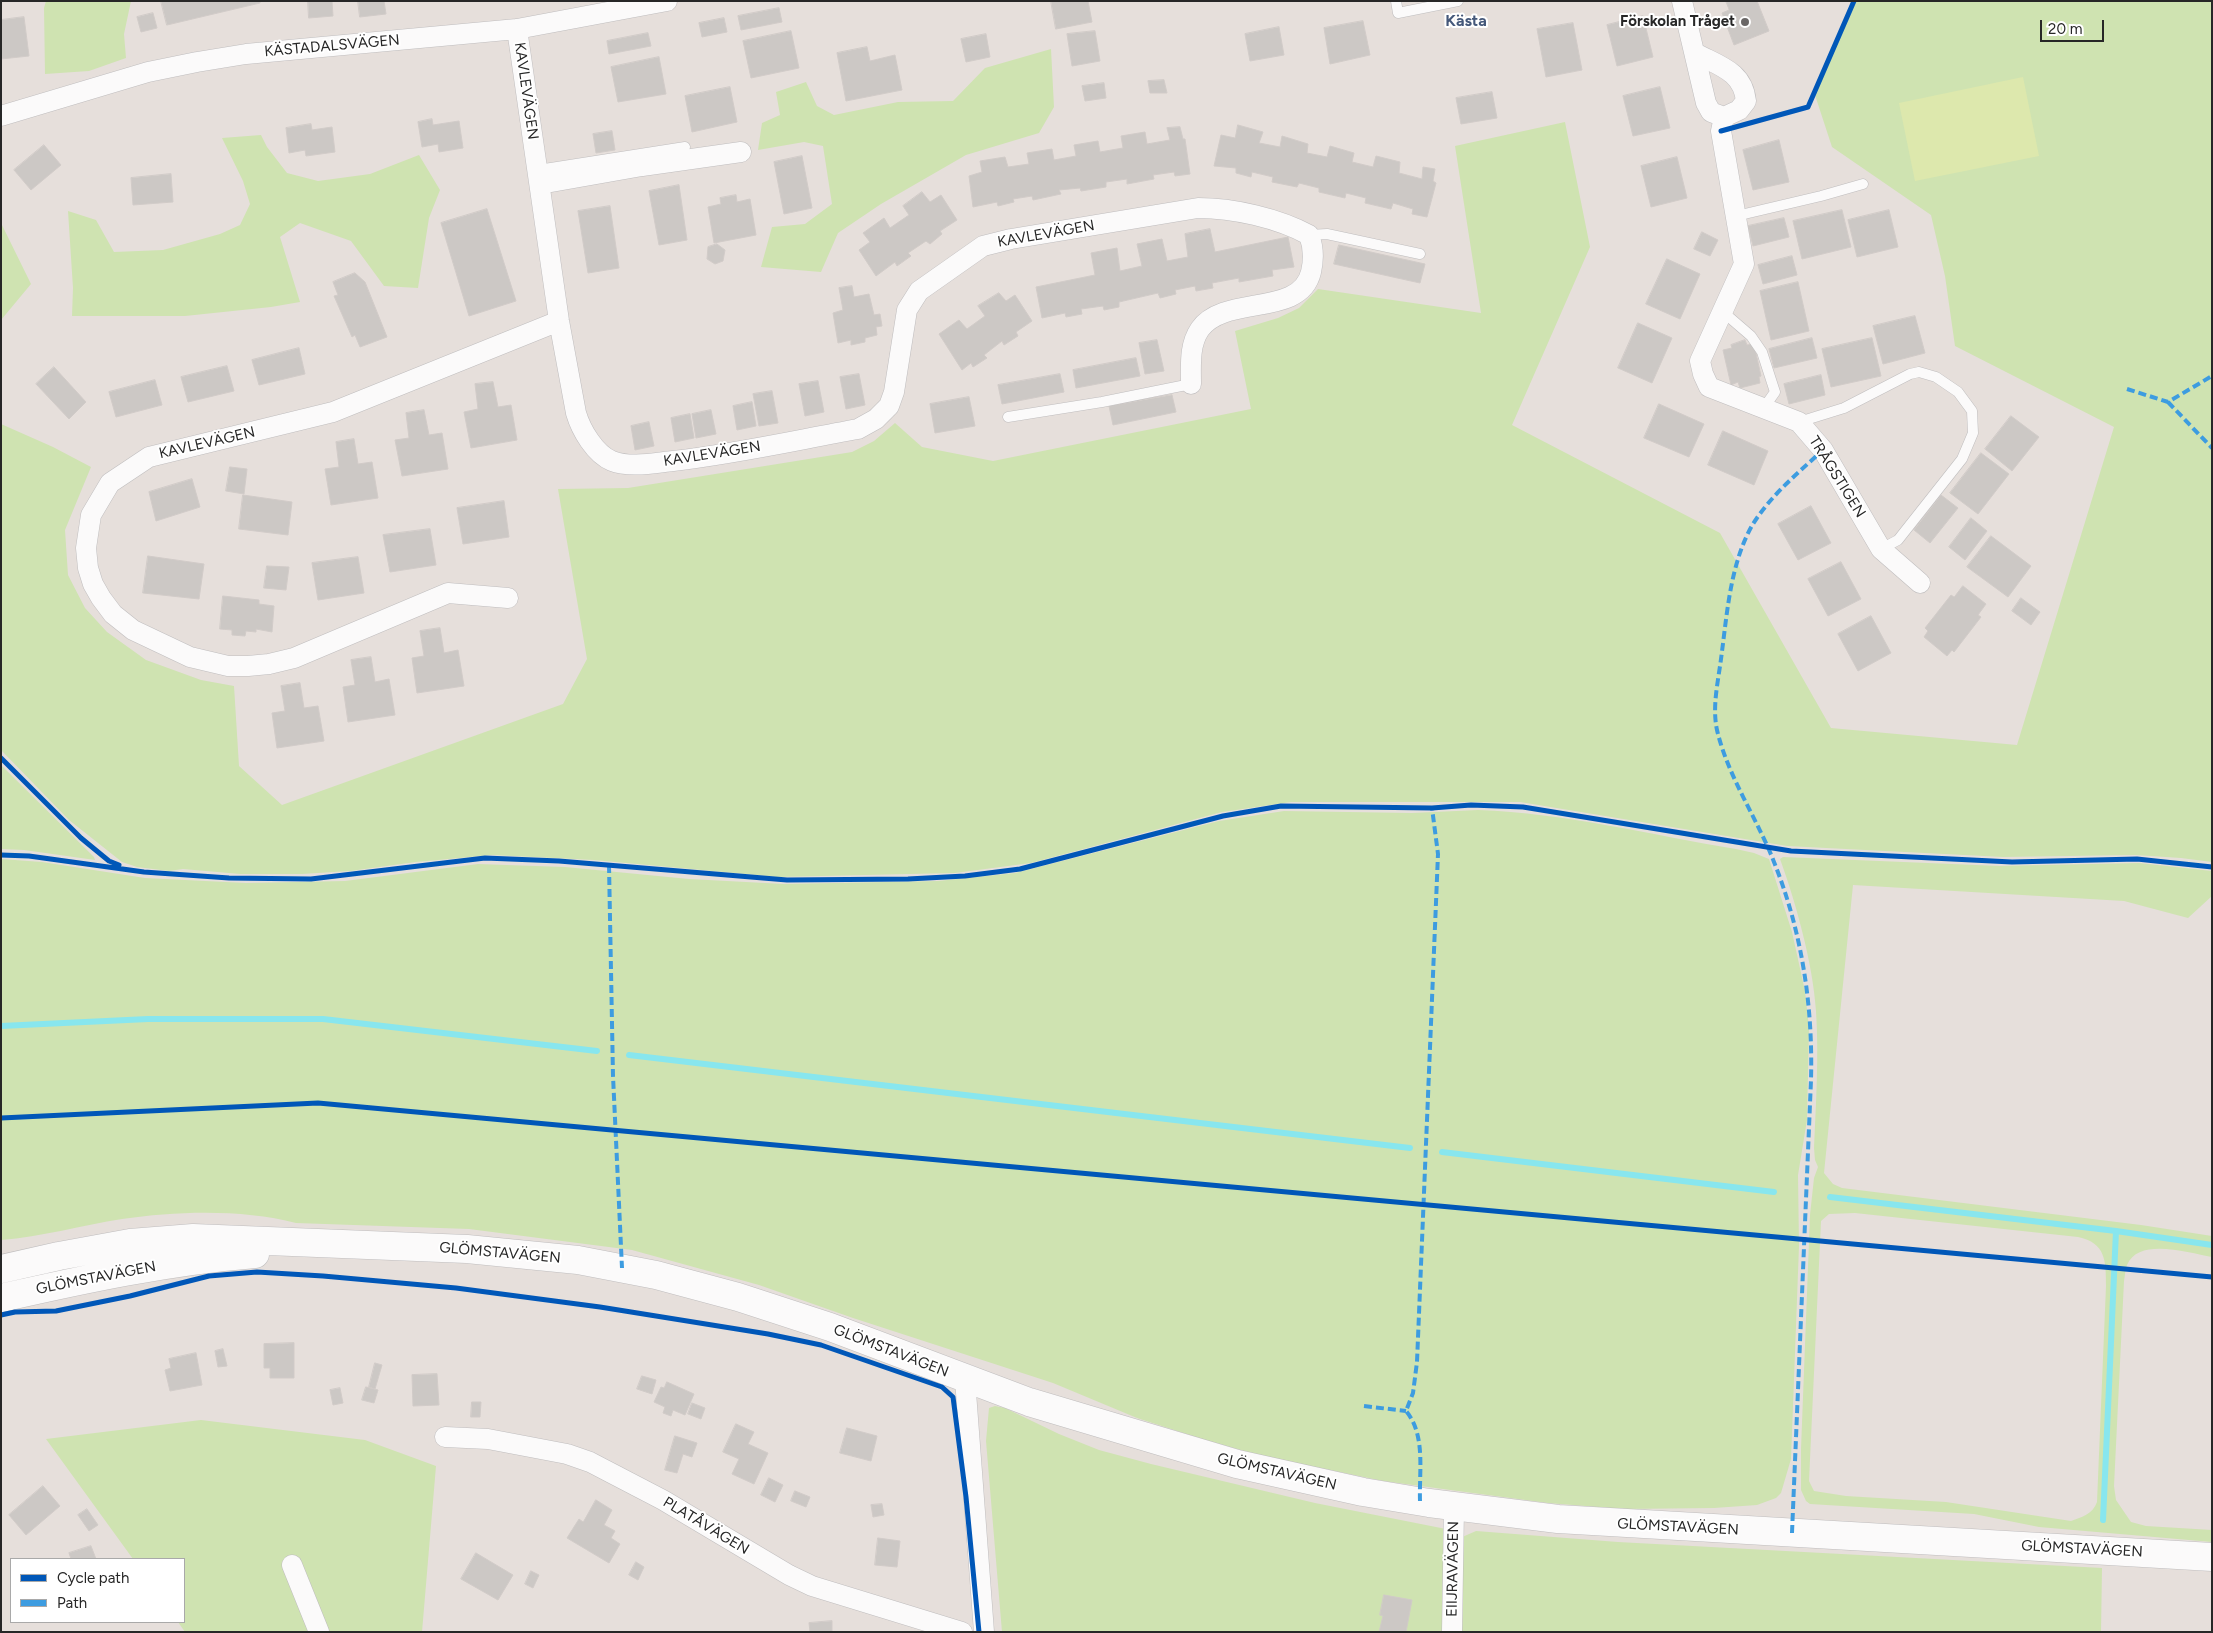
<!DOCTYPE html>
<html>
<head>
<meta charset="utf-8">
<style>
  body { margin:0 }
  #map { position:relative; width:2213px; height:1633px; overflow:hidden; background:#e6dfdb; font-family:Figtree,sans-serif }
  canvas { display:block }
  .frame { position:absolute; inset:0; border:2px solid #272727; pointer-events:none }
  .legend { position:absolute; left:10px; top:1558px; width:175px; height:65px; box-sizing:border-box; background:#fff; border:1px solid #a9a9a9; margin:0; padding:6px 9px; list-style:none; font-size:15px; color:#272727 }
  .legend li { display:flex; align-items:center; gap:10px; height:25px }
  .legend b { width:25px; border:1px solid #a9a9a9 }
  .scale { position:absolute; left:2040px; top:20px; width:64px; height:22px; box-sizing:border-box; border:2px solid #272727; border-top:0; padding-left:6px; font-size:15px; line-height:18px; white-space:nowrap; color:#272727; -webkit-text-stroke:4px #fff; paint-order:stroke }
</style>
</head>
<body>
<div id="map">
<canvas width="2213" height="1633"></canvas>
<div class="frame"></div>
<ul class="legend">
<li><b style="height:6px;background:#0057b8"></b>Cycle path</li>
<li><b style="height:6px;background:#3d9ce0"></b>Path</li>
</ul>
<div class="scale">20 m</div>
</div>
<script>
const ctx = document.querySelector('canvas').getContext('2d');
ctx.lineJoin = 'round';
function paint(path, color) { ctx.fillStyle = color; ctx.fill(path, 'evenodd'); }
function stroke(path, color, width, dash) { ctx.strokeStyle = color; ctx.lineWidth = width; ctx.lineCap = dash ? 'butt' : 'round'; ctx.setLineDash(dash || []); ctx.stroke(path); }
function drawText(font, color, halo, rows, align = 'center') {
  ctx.font = font + ' Figtree,sans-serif'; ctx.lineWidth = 4; ctx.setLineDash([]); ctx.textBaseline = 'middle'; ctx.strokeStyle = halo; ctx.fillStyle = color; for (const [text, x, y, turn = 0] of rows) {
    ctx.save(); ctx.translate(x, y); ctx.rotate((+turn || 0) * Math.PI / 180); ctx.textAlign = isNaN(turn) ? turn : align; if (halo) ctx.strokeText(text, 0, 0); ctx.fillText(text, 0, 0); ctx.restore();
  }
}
paint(new Path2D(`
  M46,1H131L124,34L126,58L89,71L45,74L44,8Z
  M1854,1H2212V862L2181,858L2135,855L2003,857L1787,846L1520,802H1291L1222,812L1031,863L955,873L777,877L594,860L492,855L416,862L350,871L302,874H240L183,869L169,871L137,867L122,862L69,820L1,750V424L53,447L91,467L65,530L68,575L85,608L107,632L146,660L201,680L234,686L239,766L282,805L563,704L587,659L558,489L628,488L852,452L874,441L895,423L922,447L993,461L1251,409L1235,331L1278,318L1299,308L1318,289L1481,313L1455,146L1565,122L1590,247L1512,425L1720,533L1831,728L2017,745L2114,427L1955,346L1945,276L1931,215L1832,147L1814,92Z
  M1051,49L1054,107L1039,133L966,155L881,204L838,233L821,272L761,267L772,227L805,224L832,204L823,146L804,142L758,150L762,123L780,115L776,92L806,82L817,106L834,115L898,102L953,101L985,68Z
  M261,135L267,147L287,173L318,181L370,174L419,155L440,190L429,218L418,288L384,286L351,241L300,223L280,237L300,302L271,307L185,316H72L73,288L68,211L96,220L114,252L163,250L220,234L240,225L250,204L243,181L222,138Z
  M1,223L31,284L1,320Z
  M1,765L94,857L95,860L24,850L1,849Z
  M1478,810C1566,813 1650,835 1736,849L1754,853L1769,859L1792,932L1805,991L1809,1028L1807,1120L1798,1175L1799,1246L1791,1459L1781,1493L1776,1498L1757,1505L1714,1508L1623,1509L1548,1503L1383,1481L1262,1456L1205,1440L1137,1418L1053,1383L853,1318L759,1285L632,1250L469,1229L296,1223C243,1209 177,1211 122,1219C82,1225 42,1237 1,1240V859L42,862L145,878L246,883L345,881L478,864L565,867L689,879L784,884L938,881L1015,873L1219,821L1284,811L1412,813Z
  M1783,857L2000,866L2139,863L2212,871V896L2188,918L2124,901L1853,885L1824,1173L1833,1184L1842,1188L2141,1225L2212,1236V1257C2188,1253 2139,1237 2127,1265C2125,1270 2125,1276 2124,1281L2114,1486L2116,1500L2131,1522L2146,1526L2212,1530V1542L2039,1527L1974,1514L1810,1504L1806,1501L1801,1490V1449L1810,1215L1814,1178L1818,1167L1815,1160L1814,1148C1816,1102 1819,1056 1816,1011C1813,964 1796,903 1780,859ZM1855,1213L2078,1237C2106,1243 2106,1261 2106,1286L2097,1502C2093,1514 2082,1517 2071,1521L1946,1502L1846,1496L1814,1491L1809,1481L1821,1221L1829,1214Z
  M995,1406L1005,1408L1059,1434L1099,1450L1151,1464L1315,1503L1446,1529V1632H1002L986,1441L989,1408Z
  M201,1420L365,1440L436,1466L422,1632H185L178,1622H184V1559H133L46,1439Z
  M1476,1531L1618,1542L2102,1568L2101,1632H1458L1460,1538Z`), '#cfe3b1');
paint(new Path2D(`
  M2023,77L2039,156L1915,181L1899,103Z`), '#dde8ad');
stroke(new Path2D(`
  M1,1026L148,1019H323L597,1051
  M629,1055L1410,1148
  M1442,1152L1774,1192
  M1830,1197L2116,1231L2212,1245
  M2103,1520L2116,1231`), '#88e6ee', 6);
const building = new Path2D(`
  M161,1H260V3L167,25Z
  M308,1H332L333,16L309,18Z
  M358,1H384L386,14L360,17Z
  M1051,1H1088L1092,22L1056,29Z
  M1726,1H1757L1769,31L1734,45L1722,13L1729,10Z
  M779,8L782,22L741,30L738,16Z
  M153,13L157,28L141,32L137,17Z
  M1643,16L1653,57L1617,66L1607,25Z
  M24,17L29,56L1,59V20Z
  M724,18L727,32L702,37L699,23Z
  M1363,21L1370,55L1330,64L1324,28Z
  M1573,23L1582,70L1546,77L1537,29Z
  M1279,27L1284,55L1250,61L1245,34Z
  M791,31L799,68L751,78L743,41Z
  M1095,31L1100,61L1072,66L1067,34Z
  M648,33L651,46L609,54L607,41Z
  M986,34L990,57L966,62L961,39Z
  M867,47L870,61L895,55L902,90L846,101L837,53Z
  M659,57L666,94L618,102L611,67Z
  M1164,80L1167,93H1150L1148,81Z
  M1104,83L1106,98L1085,101L1082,86Z
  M730,87L737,122L692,132L685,96Z
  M1660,87L1670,128L1633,136L1623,96Z
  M1492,92L1497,118L1461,124L1456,98Z
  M432,119L433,125L459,121L463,148L439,152L438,144L422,147L418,122Z
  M311,124L312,130L332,127L335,152L306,156L305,150L289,153L286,128Z
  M1238,125L1263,132L1259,143L1280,147L1282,136L1308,144L1307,153L1327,157L1330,146L1354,153L1352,162L1373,167L1376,156L1400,162L1399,173L1422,179L1423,167L1435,169L1433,181L1436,183L1427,217L1412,214L1413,209L1393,203L1391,209L1365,203L1366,198L1346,193L1345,198L1319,192V188L1299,183L1297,187L1272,182L1273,177L1252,172L1251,177L1236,173V168L1214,166L1221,135L1235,138Z
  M1180,127L1183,139H1185L1190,174L1175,176L1174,172L1153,175L1154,179L1127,184V179L1106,182V187L1081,191L1080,188L1059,190L1061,194L1033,200L1032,196L1013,199L1014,202L998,206L997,202L973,207L969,176L982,172L980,161L1005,157L1008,167L1029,164L1027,153L1052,149L1054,160L1076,156L1074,145L1098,141L1100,152L1123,148L1121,136L1145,132L1147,144L1170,140L1167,128Z
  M612,131L615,150L596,153L593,134Z
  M1779,140L1789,182L1753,190L1743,150Z
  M44,145L61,165L31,190L14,170Z
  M802,156L812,208L784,214L774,162Z
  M1677,157L1687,198L1651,207L1641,166Z
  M171,174L173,202L133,205L131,178Z
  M679,185L687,240L659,245L649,191Z
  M922,192L930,202L941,195L957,220L940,231L942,234L930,244L926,241L908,253L911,256L897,266L895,262L876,276L859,250L870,242L863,233L884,218L890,228L909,215L903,206Z
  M736,195L737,202L750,199L756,235L714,243L708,207L721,204L720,198Z
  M610,206L619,268L588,273L578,211Z
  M487,209L516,301L469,316L441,223Z
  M1842,210L1851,247L1802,259L1793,221Z
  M1889,210L1898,247L1857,257L1848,220Z
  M1784,218L1789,237L1753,246L1748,226Z
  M1210,229L1215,252L1288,237L1294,267L1272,270L1273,276L1239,282V278L1212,283L1213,288L1196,291L1195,286L1175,290L1176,294L1160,298L1158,293L1119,302V307L1104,310L1103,306L1081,309L1082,314L1066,317L1065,313L1042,318L1036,287L1095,275L1091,253L1117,248L1120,271L1142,266L1137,244L1162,239L1167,261L1188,257L1185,234Z
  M1702,232L1718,240L1710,256L1694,249Z
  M717,244L725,250L723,261L715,264L707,259L708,247Z
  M1339,245L1425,264L1420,283L1334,264Z
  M1792,256L1797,275L1763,284L1758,265Z
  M1667,259L1700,274L1680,319L1646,304Z
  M355,273L365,282L387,337L360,347L355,335L352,337L334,296L338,295L333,282Z
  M1798,282L1809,331L1771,340L1760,291Z
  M852,286L854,297L869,294L874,315L880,314L882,326L876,327L877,335L865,338V342L851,345V340L838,343L833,313L843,310L839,288Z
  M999,293L1006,301L1015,295L1032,321L1016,332L1018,336L1004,345L1002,341L984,355L987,358L973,367L971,363L962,370L939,334L959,320L967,329L985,316L978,306Z
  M1915,316L1925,353L1883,364L1873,326Z
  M1638,323L1672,338L1652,383L1618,368Z
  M1812,338L1817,358L1774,368L1769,349Z
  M1872,338L1881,376L1831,387L1822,349Z
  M1157,340L1164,371L1145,374L1139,343Z
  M1745,340L1747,345L1754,344L1761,376L1759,377L1760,383L1740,388L1738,382L1731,385L1723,350L1732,348L1731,345Z
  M299,348L305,374L259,385L252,360Z
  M1136,358L1140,376L1076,388L1073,370Z
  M227,366L234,391L188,402L181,377Z
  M54,367L86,402L69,419L36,384Z
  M859,374L865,405L846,409L840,377Z
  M1060,374L1064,392L1002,404L998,385Z
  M1821,375L1825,395L1789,404L1784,384Z
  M155,380L162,405L116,417L109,392Z
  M818,381L824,412L805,416L799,384Z
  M493,382L498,407L511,405L517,440L471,448L464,412L478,409L475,384Z
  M772,391L778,423L759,426L753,394Z
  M1172,395L1176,412L1113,425L1109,406Z
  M969,397L975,426L935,433L930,404Z
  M752,402L756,426L737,430L733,406Z
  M1659,404L1704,424L1689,457L1644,438Z
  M424,410L429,435L442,433L448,469L402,476L395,440L409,438L406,413Z
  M711,410L716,434L696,438L692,414Z
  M690,414L694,438L675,442L671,418Z
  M2011,416L2039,437L2012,471L1985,449Z
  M649,422L654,446L635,450L631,426Z
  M1723,431L1768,451L1754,485L1708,465Z
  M354,439L358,464L372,462L378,498L331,505L325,469L339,467L336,442Z
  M1981,453L2009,474L1978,514L1950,493Z
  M230,467L247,469L244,494L226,491Z
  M192,479L200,507L156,521L149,492Z
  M243,495L292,502L288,535L239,529Z
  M1941,495L1958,508L1930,543L1914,530Z
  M504,501L509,537L463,544L457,508Z
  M1811,506L1831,543L1798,560L1778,524Z
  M1971,518L1987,531L1965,560L1949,547Z
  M430,529L436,565L390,572L383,535Z
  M1991,536L2031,566L2008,597L1967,567Z
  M148,556L204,564L199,599L143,593Z
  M358,557L364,593L318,600L312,563Z
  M1841,562L1861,599L1828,616L1808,579Z
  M267,566L289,567L286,590L264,588Z
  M1963,586L1986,604L1978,615L1981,617L1954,652L1952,650L1947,656L1924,637L1928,631L1925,628L1951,595L1954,597Z
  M223,596L259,600V604L274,606L272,632L256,629V632L246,631L245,636L232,635V630L220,629Z
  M2021,598L2040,612L2031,625L2012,611Z
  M1871,616L1891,653L1858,671L1838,634Z
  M440,628L444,653L458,650L464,686L417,693L412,658L424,656L420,631Z
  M371,657L375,682L389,679L395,715L348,722L343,687L355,685L351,660Z
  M300,683L304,708L318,706L324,741L277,748L272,713L285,711L281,686Z
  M294,1343V1378H270V1368H264V1344Z
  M223,1349L227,1366L218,1367L215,1351Z
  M196,1353L202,1385L170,1391L165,1370L171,1368L169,1359Z
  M375,1363L382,1365L375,1389L369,1387Z
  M437,1374L439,1405L413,1406L412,1375Z
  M642,1376L656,1380L652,1394L637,1389Z
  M667,1382L694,1394L685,1415L673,1410L671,1416L663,1413L665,1407L654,1402L661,1387L664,1388Z
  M366,1387L378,1390L374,1403L362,1400Z
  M340,1388L343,1403L333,1405L330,1390Z
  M472,1402H481L480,1417H471Z
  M692,1403L705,1408L701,1419L688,1414Z
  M736,1424L754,1432L748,1444L768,1453L754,1484L732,1474L739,1459L723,1452Z
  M847,1428L877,1436L871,1461L840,1453Z
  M675,1436L697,1443L692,1457L683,1454L677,1473L665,1470Z
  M769,1478L783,1485L775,1502L761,1495Z
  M43,1486L60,1506L26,1535L9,1515Z
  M795,1491L810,1497L806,1507L791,1501Z
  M596,1500L612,1510L604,1525L615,1531L611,1538L620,1544L609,1563L567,1538L579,1519L583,1522Z
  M882,1504L884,1515L873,1517L871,1505Z
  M87,1509L98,1525L89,1531L78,1515Z
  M878,1538L900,1541L897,1567L875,1565Z
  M91,1546L96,1559H71L69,1553Z
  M476,1553L513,1575L498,1600L461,1579Z
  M636,1562L644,1567L638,1580L629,1575Z
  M531,1571L539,1575L533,1588L525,1584Z
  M1384,1595L1412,1600L1406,1632H1379L1383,1616L1380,1615Z
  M832,1621V1632H810L809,1623Z`);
paint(building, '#ccc8c5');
stroke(building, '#d1cbc8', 1);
const service = new Path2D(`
  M1396,1L1398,13L1458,1
  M538,170L685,147
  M1736,216L1821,196L1863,184
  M1309,235L1327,234L1420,254
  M1722,311L1751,336L1762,352L1775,392L1763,409
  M1008,417L1102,402L1191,384
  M1799,422L1844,408L1910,374L1919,372L1936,377L1958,392L1972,411L1973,433L1962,459L1898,540L1881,549`);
const minor = new Path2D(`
  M1682,1L1706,103L1711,112L1724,117L1721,131L1744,264L1700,361L1703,374L1709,387L1799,422L1823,450L1881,549L1920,583
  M517,29L559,321L576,413C581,430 595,454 612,461C630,468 654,463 673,461C735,454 797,440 858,429L876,419L889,406L894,392L907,310L919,291L983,246L1011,239L1198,208C1233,208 1278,218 1309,235C1314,248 1314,259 1311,272C1300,318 1225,294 1200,329C1189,345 1191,365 1191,384
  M1695,53C1719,66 1743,71 1746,101L1739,110L1724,117
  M1,116L148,72L197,62L246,54L517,29L667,1
  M540,184L642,166L741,152
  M508,598L448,593L294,658L269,664L248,666H228L190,657L133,630L113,614L101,598L93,584L88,568L86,548L91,515L110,483L149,457L333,412L559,321
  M965,1379L984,1632
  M445,1437L488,1439L567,1454L590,1462L663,1500L789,1575L812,1586L962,1632
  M292,1565L319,1632
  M1452,1632L1454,1507`);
const secondary = new Path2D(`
  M1,1269L59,1256L130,1243L193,1238L467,1249L578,1260L656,1275L738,1297L830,1327L1029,1402L1237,1464L1363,1492L1429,1503L1558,1519L2212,1557
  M1,1298C85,1279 169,1261 255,1254`);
stroke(service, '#bfbdbe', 11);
stroke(minor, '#bfbdbe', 21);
stroke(secondary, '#bfbdbe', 29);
stroke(service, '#fbfafa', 10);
stroke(minor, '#fbfafa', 20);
stroke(secondary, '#fbfafa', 28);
stroke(new Path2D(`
  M2127,389L2168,402L2212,376
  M2168,402L2212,448
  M609,865L613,1076L622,1268
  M1364,1406L1406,1411
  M1420,1501C1419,1471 1426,1435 1406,1411L1413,1393L1417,1362L1438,854L1432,808
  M1792,1533L1811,1080C1813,1006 1802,932 1774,862C1757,818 1728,777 1717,730C1712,707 1718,682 1721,659C1727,615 1730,563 1753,524C1771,495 1799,472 1823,450`), '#3d9ce0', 4, [8, 4]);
stroke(new Path2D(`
  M1721,131L1808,107L1854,1
  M1,758L81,838L109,861L119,865
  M1,855L29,856L144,872L229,878L311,879L485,858L559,861L787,880L908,879L965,876L1020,869L1223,816L1281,806L1432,808L1471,805L1523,807L1791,851L2012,862L2137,859L2212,867
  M1,1118L318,1103L2212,1277
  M1,1315L15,1312L56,1311L130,1296L209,1276L257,1272L323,1276L456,1288L600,1307L768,1334L821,1345L942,1387L953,1397L966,1497L979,1632`), '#0057b8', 5);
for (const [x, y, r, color] of [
  [1745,22,5,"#6a6766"]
]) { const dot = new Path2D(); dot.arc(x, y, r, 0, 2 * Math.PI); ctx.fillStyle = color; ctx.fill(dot); stroke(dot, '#fff', 2); }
drawText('bold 15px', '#272727', '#fff', [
  ["Förskolan Tråget",1735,22]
], 'right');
drawText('15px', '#272727', '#fff', [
  ["KÄSTADALSVÄGEN",332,46,-5],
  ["KAVLEVÄGEN",526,91,82],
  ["KAVLEVÄGEN",1046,234,-10],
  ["KAVLEVÄGEN",207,443,-13],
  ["KAVLEVÄGEN",712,454,-9],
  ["TRÅGSTIGEN",1837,477,58],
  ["GLÖMSTAVÄGEN",500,1253,5],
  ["GLÖMSTAVÄGEN",96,1278,-11],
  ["GLÖMSTAVÄGEN",891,1351,21],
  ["GLÖMSTAVÄGEN",1277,1472,13],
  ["PLATÅVÄGEN",706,1526,31],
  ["GLÖMSTAVÄGEN",1678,1527,3],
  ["GLÖMSTAVÄGEN",2082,1549,3],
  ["EIIJRAVÄGEN",1453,1569,-89]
]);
drawText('bold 16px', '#45587a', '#fff', [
  ["Kästa",1466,21]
]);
</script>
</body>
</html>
